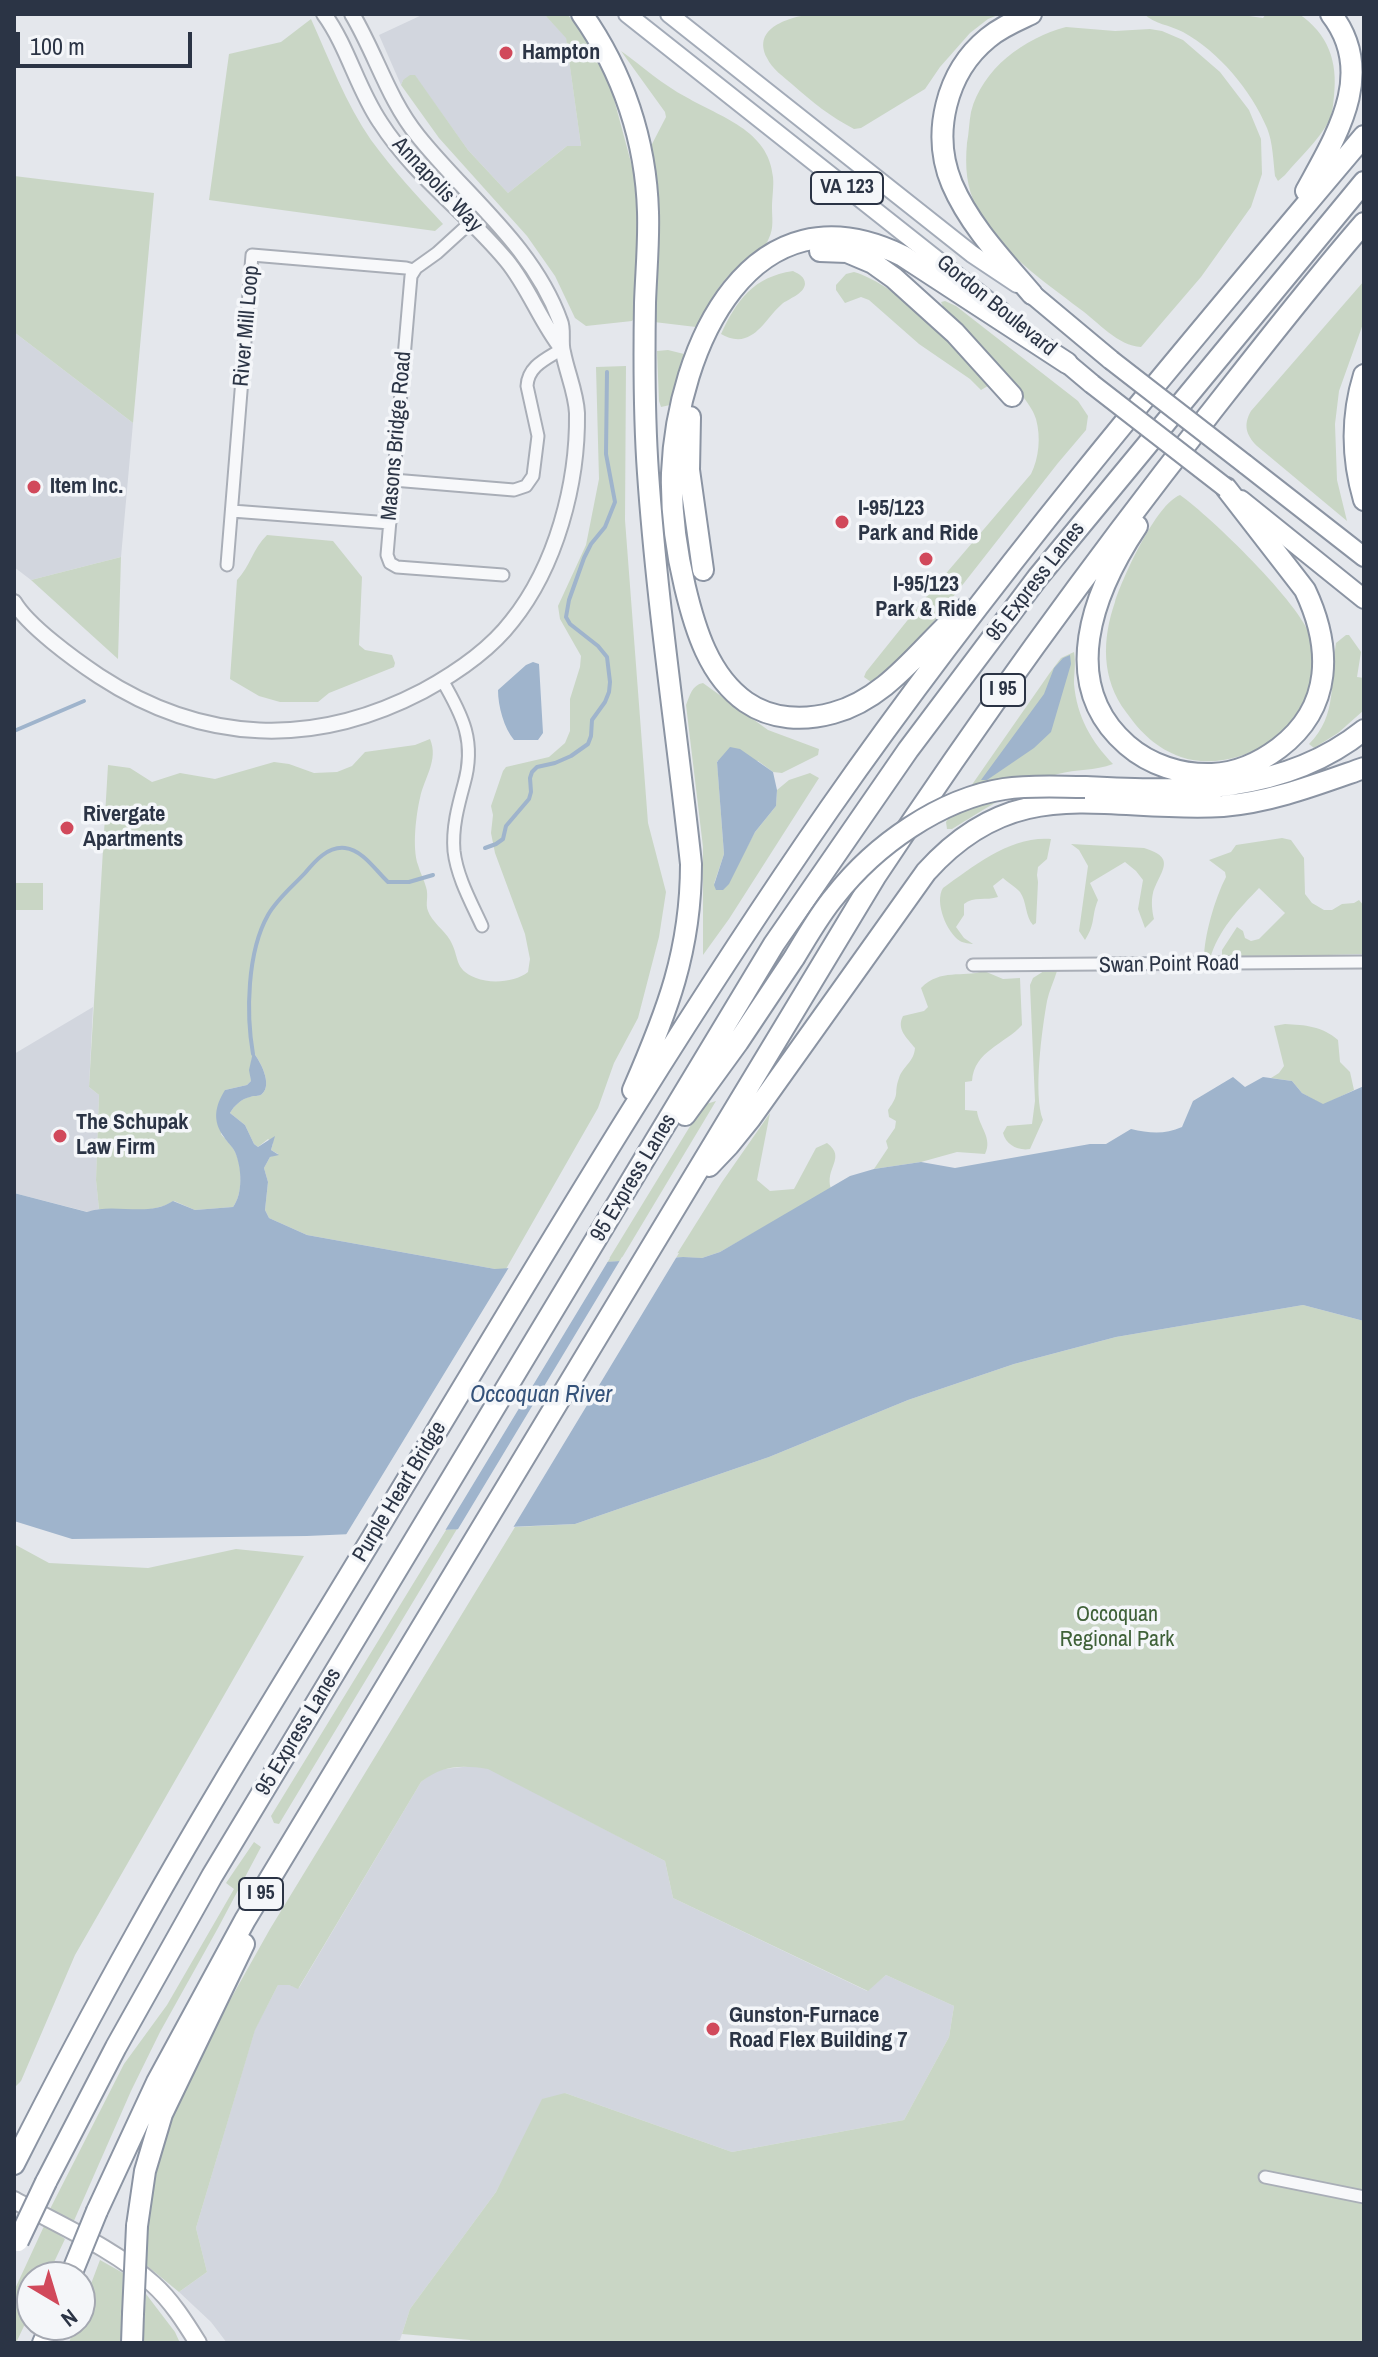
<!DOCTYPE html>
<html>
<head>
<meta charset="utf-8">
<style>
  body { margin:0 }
  #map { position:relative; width:1378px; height:2357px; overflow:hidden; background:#e4e7ec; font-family:"Archivo Narrow",sans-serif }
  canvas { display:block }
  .frame { position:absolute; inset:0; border:16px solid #2b3445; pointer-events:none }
  .north { position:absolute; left:16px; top:2261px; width:80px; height:80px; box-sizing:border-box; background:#f4f6f9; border:2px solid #a4a8b1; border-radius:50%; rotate:142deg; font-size:22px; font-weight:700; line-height:32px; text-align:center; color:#2b3445 }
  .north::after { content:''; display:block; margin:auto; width:28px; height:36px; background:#d1495b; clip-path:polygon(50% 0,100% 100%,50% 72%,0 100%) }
  .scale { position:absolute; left:16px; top:32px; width:176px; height:36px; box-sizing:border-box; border:4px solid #2b3445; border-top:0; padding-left:10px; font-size:24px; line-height:28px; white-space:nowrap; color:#2b3445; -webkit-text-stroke:6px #f4f6f9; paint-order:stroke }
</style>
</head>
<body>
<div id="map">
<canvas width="1378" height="2357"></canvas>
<div class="frame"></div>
<div class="north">N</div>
<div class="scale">100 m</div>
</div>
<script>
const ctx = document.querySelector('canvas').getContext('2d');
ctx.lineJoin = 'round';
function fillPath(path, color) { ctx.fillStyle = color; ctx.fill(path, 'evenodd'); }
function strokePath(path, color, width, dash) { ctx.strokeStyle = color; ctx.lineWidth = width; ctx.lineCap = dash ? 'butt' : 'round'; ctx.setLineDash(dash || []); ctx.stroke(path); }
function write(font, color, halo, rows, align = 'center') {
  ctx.font = font + ' "Archivo Narrow",sans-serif'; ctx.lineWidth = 7; ctx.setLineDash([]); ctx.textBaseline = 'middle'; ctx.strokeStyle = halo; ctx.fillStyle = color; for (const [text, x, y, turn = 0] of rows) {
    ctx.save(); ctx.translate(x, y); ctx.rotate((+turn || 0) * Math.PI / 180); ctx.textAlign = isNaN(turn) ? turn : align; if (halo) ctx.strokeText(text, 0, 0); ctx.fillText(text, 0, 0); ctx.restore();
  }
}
const built = new Path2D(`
  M424,14H544L566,37L581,146H567L508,193L468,150L415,76L403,80L401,85L379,35Z
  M14,332L133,423L121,557L31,580L14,567Z
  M93,1007L89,1087L99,1095L96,1180L99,1209L88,1212L14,1193V1054Z
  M472,1766L488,1768L665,1861L673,1898L867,1991L886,1975L954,2006L949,2037L904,2120L732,2152L565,2093L518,2150L496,2192L410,2309L400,2340L388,2343H227L211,2322L179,2292L207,2272L196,2228L255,2029L278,1985H289L299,1988L421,1782L436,1770Z`);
const green = new Path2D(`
  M544,14H567L583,33L607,73L633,170L638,195L639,225L636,316L632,321L586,326L575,318L555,276L527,236L439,138L401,85L403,80L410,75H415L468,150L508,193L567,146H581L566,38Z
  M812,14H1000L988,19L970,33L940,67L925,89L861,128L854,129C831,117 812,102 793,85C784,77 772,69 767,58C751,27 791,17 812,14Z
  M1144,14H1235L1263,18L1266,14H1299C1328,34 1338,61 1334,96C1333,104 1333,113 1329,121C1319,140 1299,158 1285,175L1278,181L1275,176C1273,160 1273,143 1267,128C1251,90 1219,52 1183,32C1170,25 1154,24 1144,14Z
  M311,19C329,59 346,104 371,140C393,170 418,197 443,224L435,231L209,200L229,54L281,42Z
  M1066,27L1115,31L1150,29L1162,31L1183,40L1220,72L1249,110L1261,139L1262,174L1251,207L1201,277L1141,347C1118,346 1098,322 1080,309C1041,279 1000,252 977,208C966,187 965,166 967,143C969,133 969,122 971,112C982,69 1024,38 1066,27Z
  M621,51C642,66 663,85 686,97C720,117 769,130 773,177C774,187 772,197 772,208C772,218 774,228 769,238C762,256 742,262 729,275C715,290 706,309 696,327L654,322L651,146L666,117L665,112Z
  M14,176L154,193L133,423L14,332Z
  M793,271C799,274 805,277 805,284C804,294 788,299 782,304C769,315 761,333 745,338C737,341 728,338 721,334C737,300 753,277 793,271Z
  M854,272C899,285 959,350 993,383L981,390L970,379L919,344L869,300L861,297L845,303L836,290V285L846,274Z
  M1364,281V321L1339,391L1335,424L1337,480L1347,521L1257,446C1246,435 1243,425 1251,411Z
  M945,301L956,306L1078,401L1088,416L1086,430L1058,463L917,643L871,682L864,677L866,672L931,591L1031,474C1039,458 1041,437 1036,419C1031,396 965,334 946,313L941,302Z
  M668,350L684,354L670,405L661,407L659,401L657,351Z
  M626,366L625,520L648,823L666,892L659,937L638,1018L614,1063L598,1108L506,1269H495L307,1235L269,1218L265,1210L268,1182L264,1168L270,1157L278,1154L271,1150L273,1143L268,1139L258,1147L254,1144L245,1125L230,1113C234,1106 241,1099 249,1097C254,1095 258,1097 262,1094C273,1084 260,1061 253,1052L250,1070L251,1081L247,1085L225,1090L221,1134C225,1139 231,1144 234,1150C243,1165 243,1194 233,1207L195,1210L174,1201C153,1214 123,1210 99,1209L96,1180L99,1095L89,1087L108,765L130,768L152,782L180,773L215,779L274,762L289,764L314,773L337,772L352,766L365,752L415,745L430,739C439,760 424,778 420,798C416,815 412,848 418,865C420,872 424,880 426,887C429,896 425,904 428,911C432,922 444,930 450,940C460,957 453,969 476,978C491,984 516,982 528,972L530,959L525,934L495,853L491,833L493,815L491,806L503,771L506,767L549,757L565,743L570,731V699L580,667L581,656L560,619L558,606L586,545L599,479L596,367Z
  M1180,495C1211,517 1301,604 1311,638C1315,652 1315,685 1309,698C1290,742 1228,773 1181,757C1156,748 1141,733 1126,712C1101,679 1102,639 1115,602C1123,577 1156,504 1180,495Z
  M267,535L333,541L362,577L359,645L365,650L392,655L395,663L394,667L329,693L318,702H280L259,696L230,679L237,580C250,567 253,548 267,535Z
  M121,557L118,659L31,580Z
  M1346,635H1349L1361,652L1357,677L1364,678V710L1338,733L1314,748L1309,744C1338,716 1330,679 1336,643Z
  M1074,652C1076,663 1074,673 1074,684C1077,717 1091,741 1113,764C1095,771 1076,769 1058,774C1021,785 985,809 952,829H947L946,822L1049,674L1061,658Z
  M703,683L768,730L819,749L818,755L782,773L773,772L758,761H717L724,854L714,884L747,847L755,832L776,806L777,790L789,780L810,773L819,778L729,919L703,955V847L686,705C690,695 692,685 703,683Z
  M1282,838L1291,840L1304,858L1305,894L1312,903L1324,910H1332L1342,904L1354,903L1359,900L1364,906V954L1222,958V950L1237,927L1243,931L1245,938L1251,941L1259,939L1285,913L1259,888C1239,909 1218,930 1210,959H1204C1204,936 1215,898 1226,877L1225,872L1209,860L1231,852L1236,845Z
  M1051,839L1047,859L1038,867L1037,875L1038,882L1036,923L1033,925C1025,916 1027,902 1020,892C1016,887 1008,883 1003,878L993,886L998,897C986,901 974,896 964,904V915L956,927L964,938L973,944C971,944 963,943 960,941C947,933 934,902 943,888C974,866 1010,836 1051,839Z
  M1071,844L1144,848C1178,858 1160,871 1153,893C1151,901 1152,911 1154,919L1145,928L1138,909L1143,880L1136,871L1125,862L1090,883L1098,900C1091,917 1096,923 1085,940L1079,931L1088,866L1079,850Z
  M14,883H43V910H14Z
  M984,971L1003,979L1020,978L1022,1025C1005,1044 974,1051 972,1081L965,1082V1110L977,1111C979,1127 993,1138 985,1154L957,1152L921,1162L874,1169L888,1148L886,1141L895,1128L896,1121L889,1117L888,1110C901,1092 893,1095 899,1078C903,1066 914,1062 915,1048C907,1038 896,1029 903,1016L924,1011L928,1007L921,988C941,968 962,978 984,971Z
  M1044,971H1057C1054,981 1049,991 1047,1001C1042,1029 1033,1095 1043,1120L1030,1149C1018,1151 1006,1145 1003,1133L1007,1126L1032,1124L1035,1101L1030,985L1033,978Z
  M1285,1024C1305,1025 1322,1026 1338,1040L1340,1062L1350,1072L1354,1090L1323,1105L1302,1093L1292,1081L1271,1078L1279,1073L1284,1066L1274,1026Z
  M716,1101L620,1261L607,1262L703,1105Z
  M770,1113L757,1180L770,1191L794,1189L816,1148L827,1143C847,1158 824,1168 831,1189L720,1252L702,1258L675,1257L722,1182Z
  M1303,1305L1364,1321V2343H470V2340L402,2334L410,2309L496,2192L542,2099L565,2093L732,2152L904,2120L949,2037L954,2006L886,1975L868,1991L673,1898L665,1861L488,1769C461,1765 443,1765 421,1782L298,1989L289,1985H278L255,2030L196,2228L207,2272L179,2292L146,2265L147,2218L151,2187L160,2150L172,2114L202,2050L270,1929L515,1527L575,1524L769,1457L908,1400L1014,1364L1116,1337Z
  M457,1529L279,1824L274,1823L271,1816L446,1530Z
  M14,1544L49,1563L148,1568L236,1549L304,1556L75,1955L21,2081L14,2088Z
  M254,1842L261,1847L218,1928L160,2032L131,2091L73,2223L49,2211L124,2064L167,2005L234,1889L226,1883Z
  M45,2224L65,2239L47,2277H32V2309L16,2343H14V2291Z
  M100,2260L123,2273L121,2343H69L75,2325H80V2313Z
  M146,2294L175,2332L180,2343H143Z`);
const water = new Path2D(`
  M1070,655L1071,664L1051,732L1034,748L987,780H981L1044,694L1054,668L1063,658Z
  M533,662L539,664L543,733L538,740H514C504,728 498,706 498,690L526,665Z
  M730,747L740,749L773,772L777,790L776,806L755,832L729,884L723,890H716L714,885L724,854L717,762Z
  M253,1052C260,1061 273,1084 262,1094C258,1097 254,1095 250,1097C241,1099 234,1106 230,1113L245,1125L254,1144L258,1147L275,1136L271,1150L279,1155L270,1157L264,1168L268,1182L265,1210L269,1218L307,1235L495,1269L683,1257L702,1258L720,1252L850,1176L874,1169L921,1162L955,1168L1090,1144H1106L1131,1129C1149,1133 1164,1135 1182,1127L1193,1101L1233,1077L1245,1087L1263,1077L1292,1081L1302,1093L1323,1104L1364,1086V1321L1303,1305L1116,1337L1014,1364L908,1400L769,1457L575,1524L307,1536L72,1539L14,1521V1193L87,1212C115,1202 147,1218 173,1201L195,1210L233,1207C243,1194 242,1168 235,1152C233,1147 227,1142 224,1137C212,1121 215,1106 225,1090L247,1085L251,1081L249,1070Z`);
const pier = new Path2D(`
  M679,1253L511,1531L455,1534L622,1257Z
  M610,1258L443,1534L344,1538L511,1264Z`);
const stream = new Path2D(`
  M14,731L84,701
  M485,848L496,844L503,839L506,826L529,799L531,792L530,778L532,772L537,767L555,763L571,756L588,744L591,736L592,720L605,702L609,692L610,682L607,657L598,646L570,624L566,617L569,600L584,558L591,544L605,527L615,502L606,454L607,372
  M253,1054C246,1014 247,952 268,915C277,899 292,887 305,873C315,861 328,846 345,848C363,850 376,871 388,882H409L433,875`);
const minor = new Path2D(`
  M471,222L437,253L416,268L411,276L387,555L390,563L397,567L503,575
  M393,480L514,490L526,486L533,476L538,436L527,386C528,366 546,359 562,349
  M232,511L390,523
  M227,565L252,255L406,268L413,270
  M442,680C463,716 476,742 464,784C458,806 452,828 454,851C457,877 471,902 482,926
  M973,965L1364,962
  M1265,2177L1364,2197`);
const tertiary = new Path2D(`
  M324,14C348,47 357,88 380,122C416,178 466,211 507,261C529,288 540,321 562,349
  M14,602C28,626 75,660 99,676C203,744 314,748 423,691C456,673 489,651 512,621C556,566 578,484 577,413C576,392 567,373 563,352C560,342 564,330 560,321C533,246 466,196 418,136C388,99 376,54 352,14`);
const secondary = new Path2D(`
  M14,2200C59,2225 115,2249 153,2284C171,2300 185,2322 198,2343`);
const primary = new Path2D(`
  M627,14L1002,311
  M669,14L972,254L1017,284`);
const trunk = new Path2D(`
  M1032,294L1111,360
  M1067,363L1092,384
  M1245,464L1364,557
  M1241,500L1364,599`);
const motorway = new Path2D(`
  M582,14C623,72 646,141 648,212C649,243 646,273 645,303C644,360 644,416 648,473C657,604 677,734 691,864C691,951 667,1012 633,1090
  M1031,14C1016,21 1001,27 988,38C946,72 931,134 952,184C970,226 1003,260 1032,294
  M1306,191C1336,136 1377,73 1331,14
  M820,251L847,252L873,263L894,278L955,333L1012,396
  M1364,375C1351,417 1352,459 1364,500
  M690,417L689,470L703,570
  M1137,526C1093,592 1057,684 1127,745C1150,765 1181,775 1212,774C1236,773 1259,763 1279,748C1333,707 1332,647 1305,590L1226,488
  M964,609C922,645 889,698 833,713C804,721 772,720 746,702C709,676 695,629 685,587C676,550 671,511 672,473C677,348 751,181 903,256L1067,363
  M1085,787C1182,792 1283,795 1364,730
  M685,1115L738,1042L794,958
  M709,1166L729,1145L750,1119L926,872C1018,769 1105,813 1223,806C1272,802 1318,784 1364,768
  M14,2164C53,2087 93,2011 135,1936C214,1793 302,1655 386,1515C530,1277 671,1037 830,808C994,573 1179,355 1364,136
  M46,2182L116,2047L212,1876L774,944L908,750L1038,577L1364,182
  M97,2211L157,2082L245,1920L875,877C980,718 1091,565 1208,416C1259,351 1310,285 1364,223
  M137,2226L145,2171L162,2114L244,1944
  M43,2343L51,2325
  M132,2343L133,2314`);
const trunkBridge = new Path2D(`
  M1111,360L1245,464
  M1092,384L1226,488`);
const motorwayBridge = new Path2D(`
  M794,958C807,937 819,915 835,896C875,845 940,799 1004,789C1031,785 1058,787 1085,787
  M18,2241L46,2182
  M73,2270L97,2211
  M133,2314L137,2226`);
const markers = [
  [506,53,8,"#d1495b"],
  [34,487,8,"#d1495b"],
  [842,522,8,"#d1495b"],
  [926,559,8,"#d1495b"],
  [67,828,8,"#d1495b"],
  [60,1136,8,"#d1495b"],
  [713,2029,8,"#d1495b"]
];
const shields = [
  [847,188,72],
  [1003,690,44],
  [261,1894,44]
];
const shieldNames = [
  ["VA 123",847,188],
  ["I 95",1003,690],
  ["I 95",261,1894]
];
const poiNames = [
  ["Hampton",522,53],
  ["Item Inc.",50,487],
  ["I-95/123",858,509],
  ["Park and Ride",858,534],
  ["I-95/123",926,585,"center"],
  ["Park & Ride",926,610,"center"],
  ["Rivergate",83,815],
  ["Apartments",83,840],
  ["The Schupak",76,1123],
  ["Law Firm",76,1148],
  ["Gunston-Furnace",729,2016],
  ["Road Flex Building 7",729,2041]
];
const streetNames = [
  ["Annapolis Way",437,185,47],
  ["Gordon Boulevard",996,306,39],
  ["River Mill Loop",247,326,-85],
  ["Masons Bridge Road",397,436,-85],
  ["95 Express Lanes",1036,582,-52],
  ["Swan Point Road",1169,965,-1],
  ["95 Express Lanes",634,1178,-59],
  ["Purple Heart Bridge",400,1492,-59],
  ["95 Express Lanes",299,1732,-59]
];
const parkNames = [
  ["Occoquan",1117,1615],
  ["Regional Park",1117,1640]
];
const waterNames = [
  ["Occoquan River",541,1396]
];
fillPath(built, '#d2d6de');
fillPath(green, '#c9d6c5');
fillPath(water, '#9fb4cc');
fillPath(pier, '#e4e7ec');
strokePath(stream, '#9fb4cc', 4);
strokePath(minor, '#a9aeb7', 15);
strokePath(tertiary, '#a9aeb7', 18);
strokePath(secondary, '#a9aeb7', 20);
strokePath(primary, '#a3abb8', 20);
strokePath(trunk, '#8b94a3', 22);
strokePath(motorway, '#8b94a3', 24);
strokePath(minor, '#f7f8fa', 11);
strokePath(tertiary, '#f7f8fa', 14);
strokePath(secondary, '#fff', 16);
strokePath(primary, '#fff', 16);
strokePath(trunk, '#fff', 18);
strokePath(motorway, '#fff', 20);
strokePath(trunkBridge, '#8b94a3', 22, []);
strokePath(motorwayBridge, '#8b94a3', 24, []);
strokePath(trunkBridge, '#fff', 18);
strokePath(motorwayBridge, '#fff', 20);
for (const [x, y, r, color] of markers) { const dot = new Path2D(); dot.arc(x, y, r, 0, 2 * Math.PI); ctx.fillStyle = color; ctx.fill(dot); strokePath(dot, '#f4f6f9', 3); }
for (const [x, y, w] of shields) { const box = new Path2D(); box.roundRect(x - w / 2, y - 16, w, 32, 6); ctx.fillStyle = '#f4f6f9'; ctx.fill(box); strokePath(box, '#2b3445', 2); }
write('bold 20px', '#2b3445', null, shieldNames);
write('bold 22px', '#2b3445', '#f4f6f9', poiNames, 'left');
write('22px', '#2b3445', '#f4f6f9', streetNames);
write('22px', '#3f6138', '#f4f6f9', parkNames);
write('italic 24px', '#34527a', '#f4f6f9', waterNames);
</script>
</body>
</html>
